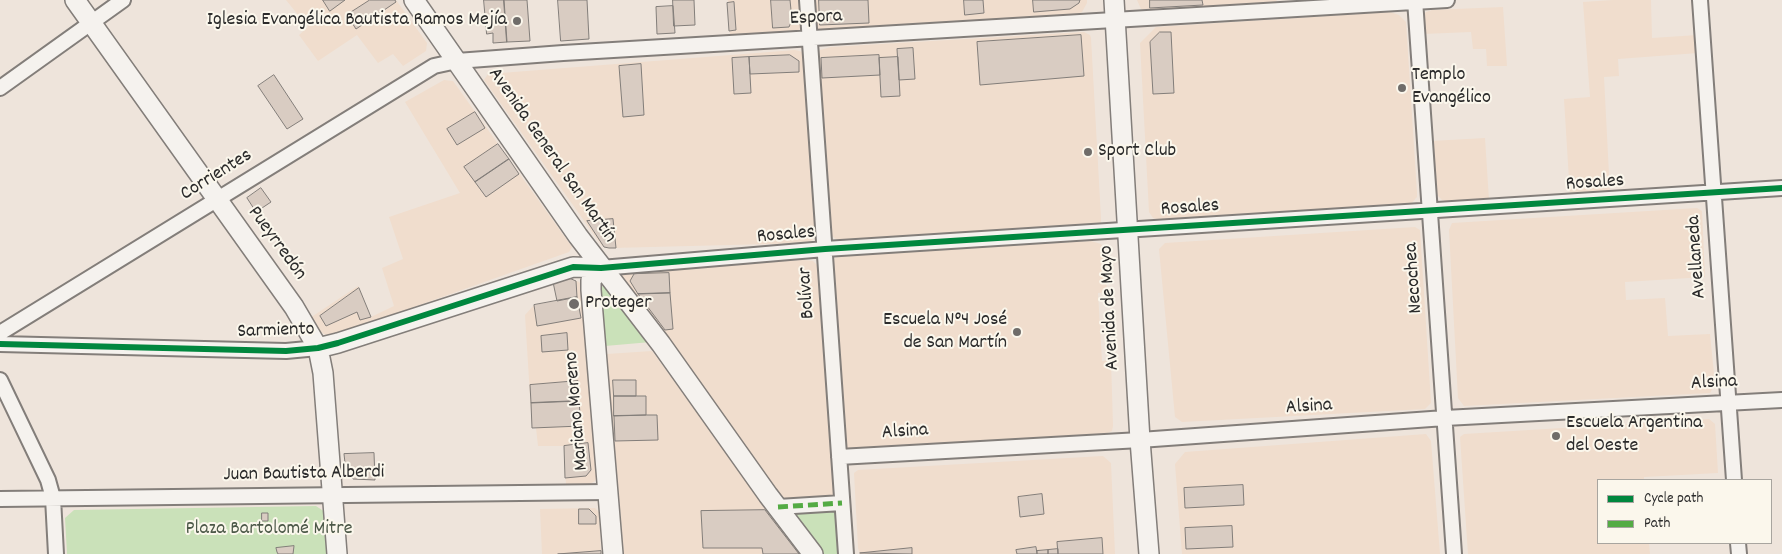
<!DOCTYPE html>
<html>
<head>
<meta charset="utf-8">
<style>
  body { margin:0 }
  #map { position:relative; width:1782px; height:554px; overflow:hidden; background:#eee4db; font-family:Dekko,sans-serif }
  canvas { display:block }
  .legend { position:absolute; left:1597px; top:479px; width:175px; height:65px; box-sizing:border-box; background:#fbf7ec; border:1px solid #a8a59f; margin:0; padding:6px 9px; list-style:none; font-size:15px; color:#2b2b2b }
  .legend li { display:flex; align-items:center; gap:10px; height:25px }
  .legend b { width:25px; border:1px solid #a8a59f }
</style>
</head>
<body>
<div id="map">
<canvas width="1782" height="554"></canvas>
<ul class="legend">
<li><b style="height:6px;background:#00873e"></b>Cycle path</li>
<li><b style="height:6px;background:#54ab44"></b>Path</li>
</ul>
</div>
<script>
const ctx = document.querySelector('canvas').getContext('2d');
ctx.lineJoin = 'round';
function fillPath(path, color) { ctx.fillStyle = color; ctx.fill(path, 'evenodd'); }
function strokePath(path, color, width, dash) { ctx.strokeStyle = color; ctx.lineWidth = width; ctx.lineCap = dash ? 'butt' : 'round'; ctx.setLineDash(dash || []); ctx.stroke(path); }
function write(font, color, halo, rows, align = 'center') {
  ctx.font = font + ' Dekko,sans-serif'; ctx.lineWidth = 4; ctx.setLineDash([]); ctx.textBaseline = 'middle'; ctx.strokeStyle = halo; ctx.fillStyle = color; for (const [text, x, y, turn = 0] of rows) {
    ctx.save(); ctx.translate(x, y); ctx.rotate((+turn || 0) * Math.PI / 180); ctx.textAlign = isNaN(turn) ? turn : align; if (halo) ctx.strokeText(text, 0, 0); ctx.fillText(text, 0, 0); ctx.restore();
  }
}
const built = new Path2D(`
  M286,0H396L427,43L426,51L403,66L393,54L378,63L357,35L318,61L299,35L308,27Z
  M728,0H800L801,24L799,31L793,34L730,36Z
  M812,0H1087V3L1082,12L1078,14L829,32L818,30L813,21Z
  M1137,0H1277L1274,4L1145,11L1141,9Z
  M1613,0H1651L1652,38L1697,35L1698,53L1618,59L1619,76L1604,77L1610,194L1570,196L1564,99L1590,97L1583,2Z
  M1503,7L1507,66H1487L1486,49H1473L1471,32L1423,34L1422,17L1426,12L1432,10Z
  M1390,12L1399,15L1406,22L1417,193V197L1410,205L1166,222L1153,218L1149,212L1140,43L1156,27Z
  M1084,32L1090,35L1091,38L1101,218V224L1098,226L839,241L829,234L817,57L820,50L831,47Z
  M795,50L803,52L806,55L815,234L813,239L808,243L612,248L602,246L484,80L488,74Z
  M444,80L453,81L572,247L569,252L332,336L324,334L319,330L310,318L358,286L371,317L394,306L382,268L403,259L389,217L460,193L405,102Z
  M1485,138L1489,200L1448,202L1442,200L1434,192L1431,141Z
  M1697,208L1702,211L1705,277L1625,282L1626,300L1665,298L1668,336L1710,334L1715,384L1710,393L1464,406L1458,398L1449,230L1452,223Z
  M1415,227L1420,230L1431,403L1425,409L1182,422L1175,417L1159,249L1165,243Z
  M1091,241L1101,244L1104,249L1107,292L1098,293L1102,361L1111,360L1113,426L1112,431L1101,436L850,450L845,447L831,263L835,258L841,256Z
  M803,260L813,261L818,266L834,499L778,502L619,278L621,273L626,270Z
  M569,278L579,282L583,288L598,475L595,481L590,484H566L564,446H538L536,428H532L525,315L534,305L557,301L553,282Z
  M652,351L800,554H624L607,354Z
  M1709,419L1715,424L1718,473L1644,477V480H1598V543H1649L1650,554H1468L1460,437L1464,434Z
  M1426,434L1431,441L1440,554H1182L1175,464L1185,452Z
  M1103,456L1111,463L1115,554H860L858,548L854,473L858,470Z
  M595,508L599,512L601,554H542L540,509Z`);
const green = new Path2D(`
  M609,283L651,342L605,346L600,290L603,285Z
  M834,499L838,554H822L792,511Z
  M316,506L325,512L328,554H67L65,518L74,510Z`);
const building = new Path2D(`
  M323,0H345L330,11Z
  M370,0H395L396,2L356,29L347,15Z
  M484,0H504L507,42L493,43V33L487,34Z
  M504,0H527L530,41L507,42Z
  M558,0H587L589,39L561,41Z
  M673,0H694L695,25L674,26Z
  M771,0H790L792,20L789,27L773,28Z
  M819,0H868L869,23L820,25Z
  M964,0H983L984,13L965,15Z
  M1033,0H1080L1079,3L1070,9L1034,12Z
  M1150,0H1202L1203,5L1150,8Z
  M734,2L736,30L729,31L727,3Z
  M673,6L675,33L657,34L656,7Z
  M1160,32H1171L1174,93L1153,94L1150,42Z
  M1081,35L1084,76L980,85L977,42Z
  M913,48L915,79L899,80L897,49Z
  M790,55L799,61V72L750,74L749,57Z
  M879,55L880,75L822,78L821,58Z
  M749,57L751,93L734,94L732,58Z
  M898,57L900,96L881,97L879,58Z
  M641,64L644,115L623,117L619,66Z
  M274,75L303,119L287,129L258,86Z
  M475,112L485,128L457,145L447,129Z
  M498,144L509,159L475,182L464,167Z
  M509,159L519,174L486,197L475,182Z
  M261,188L271,202L256,212L247,198Z
  M613,219L616,248H609L604,247L587,221Z
  M669,273L670,293L638,294L630,281L634,274Z
  M569,278L576,281L577,297L557,301L553,282Z
  M359,288L371,317L360,320L357,312L326,326L320,316Z
  M670,293L673,329L665,330L638,294Z
  M577,297L581,318L537,326L534,305Z
  M567,333L568,350L542,352L541,336Z
  M613,380H636V396H614Z
  M578,381L579,401L531,403L530,385Z
  M614,396H646V415L614,416Z
  M579,401L581,426L532,428L531,403Z
  M646,415H657L658,440L615,441L614,416Z
  M588,443L591,470L586,476L565,478L564,446Z
  M374,453L375,480L353,479L346,472L344,454Z
  M1243,485L1244,505L1185,508L1184,488Z
  M1042,494L1044,514L1020,517L1018,497Z
  M579,509H589L596,516V524H579Z
  M765,510L799,554H763L762,548H703L701,511Z
  M262,513H268V521H262Z
  M1232,526L1233,547L1186,549L1185,528Z
  M1102,538L1103,554H1058L1057,542Z
  M294,546L293,554H278L277,552L276,548Z
  M1036,547L1037,554H1017L1016,550Z
  M912,548V554L860,553Z
  M1058,549V554H1048V550Z
  M1048,550V554H1037V551Z
  M601,551V554H558Z`);
const street = new Path2D(`
  M807,0L846,554
  M1415,0L1454,554
  M1700,0L1734,480
  M0,88L123,0
  M601,268L825,249L1782,188
  M0,333L434,66L457,61L563,53L1447,0
  M0,344L286,351L318,348
  M0,380L48,480L53,498L56,554
  M839,457L1140,440L1445,418L1782,400
  M0,499L607,492
  M778,507L842,503
  M1738,543L1739,554`);
const secondary = new Path2D(`
  M75,0L294,307L318,348L323,373L337,554
  M414,0L578,236L661,344L768,495L813,554
  M1114,0L1140,440L1149,554
  M601,268L591,280V290L613,554
  M318,348L338,343L573,267L601,268`);
const quiet = new Path2D(`
  M778,507L842,503`);
const cycleway = new Path2D(`
  M0,344L286,351L318,348L338,343L573,267L601,268L825,249L1782,188`);
const markers = [
  [517,21,5,"#6f6c69"],
  [1402,88,5,"#6f6c69"],
  [1088,152,5,"#6f6c69"],
  [574,304,6,"#6f6c69"],
  [1017,332,5,"#6f6c69"],
  [1556,436,5,"#6f6c69"]
];
const streetNames = [
  ["Espora",816,19,-3],
  ["Avenida General San Martín",551,156,55],
  ["Corrientes",217,176,-32],
  ["Rosales",1595,184,-4],
  ["Rosales",1190,209,-4],
  ["Rosales",786,236,-5],
  ["Pueyrredón",276,244,54],
  ["Avellaneda",1698,257,-94],
  ["Necochea",1415,278,-94],
  ["Bolívar",808,293,-94],
  ["Avenida de Mayo",1111,308,-93],
  ["Sarmiento",276,332,-2],
  ["Alsina",1714,384,-3],
  ["Alsina",1309,408,-4],
  ["Mariano Moreno",578,411,-95],
  ["Alsina",905,433,-4],
  ["Juan Bautista Alberdi",304,475,-1]
];
const poiNames = [
  ["Iglesia Evangélica Bautista Ramos Mejía",507,21,"right"],
  ["Templo",1412,76],
  ["Evangélico",1412,99],
  ["Sport Club",1098,152],
  ["Proteger",585,304],
  ["Escuela N°4 José",1007,321,"right"],
  ["de San Martín",1007,344,"right"],
  ["Escuela Argentina",1566,424],
  ["del Oeste",1566,447]
];
const parkNames = [
  ["Plaza Bartolomé Mitre",269,530]
];
fillPath(built, '#f0ddcd');
fillPath(green, '#cae1b9');
fillPath(building, '#d9ccc2');
strokePath(building, '#837e7a', 1);
strokePath(street, '#837e7a', 18);
strokePath(secondary, '#837e7a', 22);
strokePath(street, '#f5f2ee', 14);
strokePath(secondary, '#f5f2ee', 19);
strokePath(quiet, '#54ab44', 5, [10, 5]);
strokePath(cycleway, '#00873e', 6);
for (const [x, y, r, color] of markers) { const dot = new Path2D(); dot.arc(x, y, r, 0, 2 * Math.PI); ctx.fillStyle = color; ctx.fill(dot); strokePath(dot, '#fbf7ec', 2); }
write('20px', '#2b2b2b', '#fbf7ec', streetNames);
write('20px', '#2b2b2b', '#fbf7ec', poiNames, 'left');
write('20px', '#4c5848', '#fbf7ec', parkNames);
</script>
</body>
</html>
